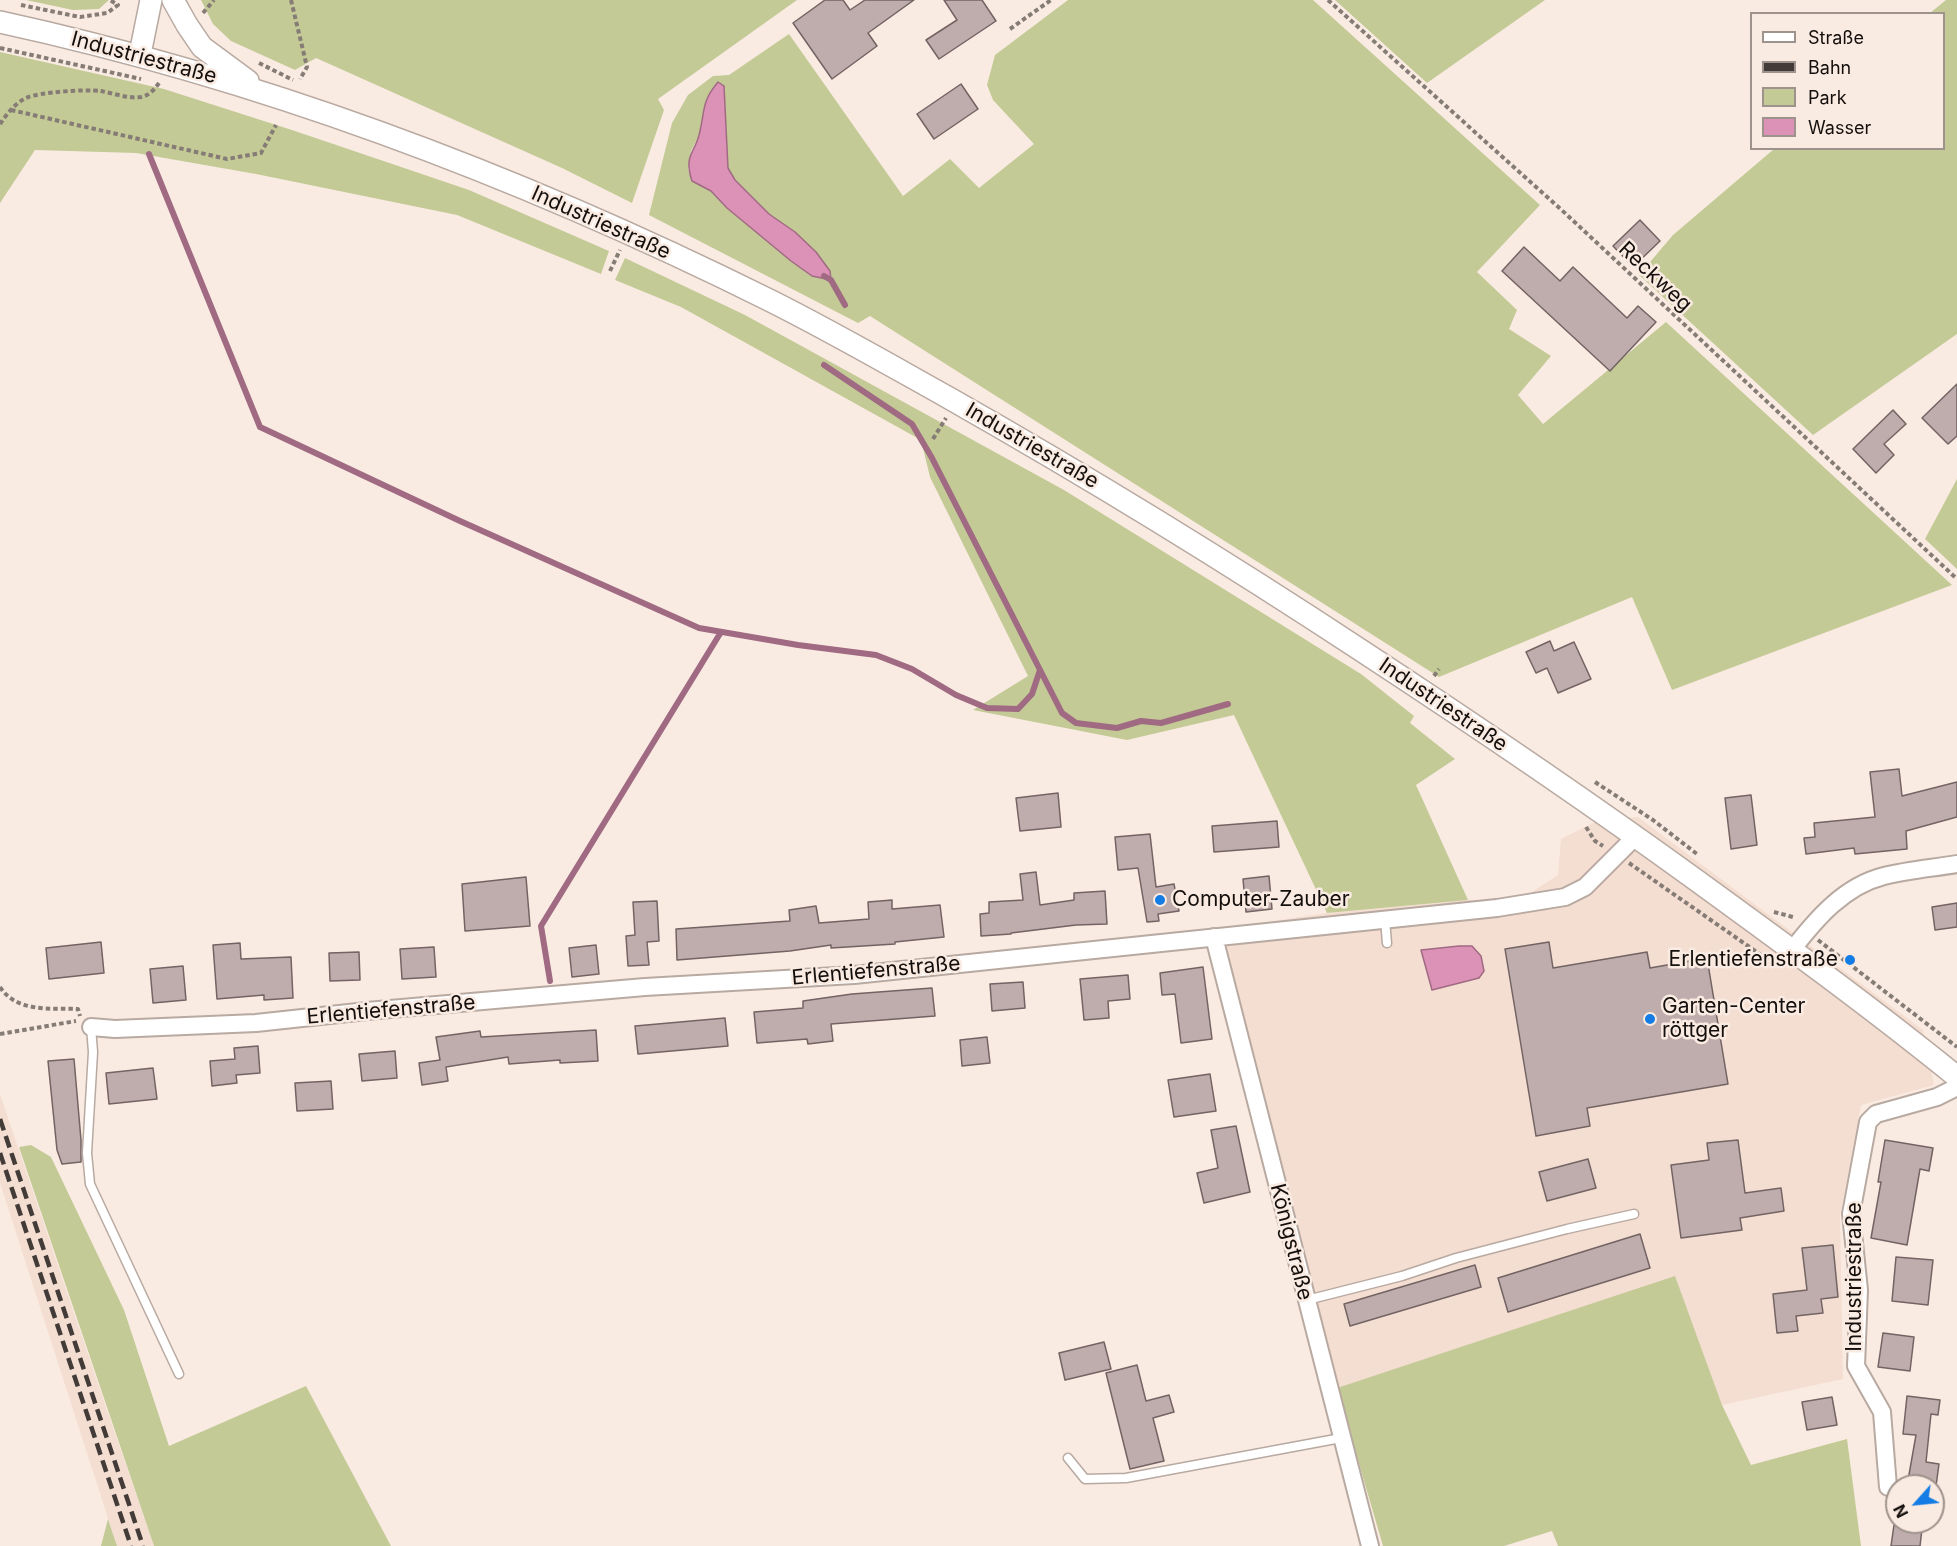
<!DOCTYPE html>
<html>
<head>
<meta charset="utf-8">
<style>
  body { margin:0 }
  #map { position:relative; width:1957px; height:1546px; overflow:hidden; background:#faebe2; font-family:Inter,sans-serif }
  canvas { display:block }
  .legend { position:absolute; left:1750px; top:12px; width:195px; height:138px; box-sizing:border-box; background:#faebe2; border:2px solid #9e938c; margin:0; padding:8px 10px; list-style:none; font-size:18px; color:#140f0c }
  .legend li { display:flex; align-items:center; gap:12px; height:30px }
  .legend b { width:30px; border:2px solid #9e938c }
  .north { position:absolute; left:1885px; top:1474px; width:60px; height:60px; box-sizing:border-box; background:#faebe2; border:2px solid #9e938c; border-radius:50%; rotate:243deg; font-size:16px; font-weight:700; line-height:24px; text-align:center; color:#140f0c }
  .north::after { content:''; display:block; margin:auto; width:21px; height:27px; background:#137de5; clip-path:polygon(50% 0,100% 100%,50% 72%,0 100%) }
</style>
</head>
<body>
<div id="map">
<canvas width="1957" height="1546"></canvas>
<ul class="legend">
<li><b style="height:8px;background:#fff"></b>Straße</li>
<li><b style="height:8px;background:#423b37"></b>Bahn</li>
<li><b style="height:16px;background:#c3ca96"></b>Park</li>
<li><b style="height:16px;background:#dc91b6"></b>Wasser</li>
</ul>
<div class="north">N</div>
</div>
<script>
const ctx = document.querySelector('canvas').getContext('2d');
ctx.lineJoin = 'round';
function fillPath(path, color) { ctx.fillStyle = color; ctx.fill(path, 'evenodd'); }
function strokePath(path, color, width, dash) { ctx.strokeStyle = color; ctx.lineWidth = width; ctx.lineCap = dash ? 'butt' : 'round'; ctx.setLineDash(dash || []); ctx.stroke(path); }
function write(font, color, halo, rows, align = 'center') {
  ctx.font = font + ' Inter,sans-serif'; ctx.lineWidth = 5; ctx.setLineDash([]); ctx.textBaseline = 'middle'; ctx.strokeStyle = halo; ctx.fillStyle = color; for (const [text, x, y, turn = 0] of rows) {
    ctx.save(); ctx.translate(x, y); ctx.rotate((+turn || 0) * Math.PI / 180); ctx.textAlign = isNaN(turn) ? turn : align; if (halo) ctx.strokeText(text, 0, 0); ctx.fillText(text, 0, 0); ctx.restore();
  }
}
const built = new Path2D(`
  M1638,817L1923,1030L1934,1085L1861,1105L1840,1215L1843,1379L1722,1405L1675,1277L1337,1388L1301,1263L1219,929L1327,913L1468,900L1521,899L1558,875L1561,839L1601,819Z
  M0,1094L98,1384L154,1546H117L0,1183Z`);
const green = new Path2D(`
  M26,0H109L99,9L73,10Z
  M201,0H797L658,99L664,110L632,203L562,168L316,58L295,70L231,41L213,24Z
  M1068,0H1313L1540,205L1477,272L1517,310L1509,329L1551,356L1518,395L1543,424L1666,322L1952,585L1672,690L1632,597L1439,677L870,316L858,323L649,215L672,123L688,95L713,76L729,75L789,34L903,196L950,159L979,188L1034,144L993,100L987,85L995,55ZM724,86L728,168L735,180L769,214L795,232L771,242L727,208L711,191L692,181L688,169L691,151Z
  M1335,0H1545L1427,83Z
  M1946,0H1957V334L1813,435L1639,275L1673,235L1774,149L1944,148V14L1930,13Z
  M0,52L164,89L295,131L469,190L609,251L601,274L457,215L256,174L136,153L35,150L0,203Z
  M625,258L745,315L1064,490L1361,674L1414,716L1410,723L1455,759L1416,785L1468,900L1327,913L1234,715L1127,740L973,710L1028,676L930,477L921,440L681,307L615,280Z
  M1957,479V569L1925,539Z
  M31,1145L51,1157L124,1310L169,1446L306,1386L391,1546H154L19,1147Z
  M1675,1276L1722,1405L1751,1465L1847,1439L1861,1546H1558L1552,1531L1504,1546H1383L1337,1388Z
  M108,1519L117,1546H101Z`);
const water = new Path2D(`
  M718,82L724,86L728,168L735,180L769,214L795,232L816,252L830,271L831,280L812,276L791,261L727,208L711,191L692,181C683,154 696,153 700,131C705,109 702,101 718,82Z
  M1459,946H1472L1481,956L1484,971L1479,978L1432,990L1421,950Z`);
const stream = new Path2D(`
  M149,154L260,427L460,521L699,628L798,645L876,655L912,669L956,695L987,708L1018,709L1032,694L1040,670
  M824,276L831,280L845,305
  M824,365L912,424L932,458L1062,713L1076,723L1117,728L1141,721L1161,723L1228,704
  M550,981L541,926L721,632`);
const building = new Path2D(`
  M825,0H843L850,10L865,0H914L868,33L877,46L832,79L793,23Z
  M944,0H982L996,21L939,59L926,40L957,20Z
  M961,84L978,109L934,139L917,114Z
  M1640,220L1660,241L1633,267L1613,246Z
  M1524,247L1560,281L1573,267L1627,318L1638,306L1656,322L1610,371L1502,271Z
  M1957,384V436L1948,444L1922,418Z
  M1893,410L1906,424L1884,444L1894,455L1876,473L1853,449Z
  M1550,641L1554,651L1574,642L1591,679L1558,693L1547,668L1536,673L1526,652Z
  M1899,769L1902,796L1957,782V817L1906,831L1907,849L1855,854L1854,848L1806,854L1804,838L1815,837L1814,823L1875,817L1870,772Z
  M1058,793L1061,827L1020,831L1016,798Z
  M1751,795L1757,845L1731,849L1725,798Z
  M1277,821L1279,847L1214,852L1212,826Z
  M1150,834L1156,887L1174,884L1179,911L1158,914L1159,921L1147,922L1138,868L1118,870L1115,837Z
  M1036,872L1040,905L1074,900V893L1105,891L1107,924L1076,925L1011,933V934L981,936L980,914L989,913V902L1023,900L1020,874Z
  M1269,876L1272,909L1246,912L1243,879Z
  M526,877L530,926L465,931L462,884Z
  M892,900V909L940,905L944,937L895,942V944L831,948V945L790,951L677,960L676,929L790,921L789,910L816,906L819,923L869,919L868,902Z
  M657,901L659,941L647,942L649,965L628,966L626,936L635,935L633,902Z
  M1957,903V927L1935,930L1932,907Z
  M101,942L104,973L49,979L46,948Z
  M1549,942L1553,968L1647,952L1650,968L1707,958L1728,1084L1587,1108L1590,1126L1536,1136L1505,949Z
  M240,943L241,959L291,957L293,998L264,1000V995L217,999L213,945Z
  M596,945L599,974L572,977L569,948Z
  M434,947L436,977L402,979L400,949Z
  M359,952L360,980L330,981L329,953Z
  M183,966L186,1000L153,1003L150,969Z
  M1203,967L1212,1039L1181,1043L1175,994L1162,995L1160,973Z
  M1128,975L1130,999L1108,1001L1109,1018L1084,1020L1080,979Z
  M1023,982L1025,1008L992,1011L990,984Z
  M932,988L935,1016L831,1024L833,1041L808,1044L807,1039L757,1043L754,1012L803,1008V1001L852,994Z
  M725,1018L728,1046L638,1054L635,1026Z
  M596,1030L598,1061L560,1063V1060L509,1064L508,1057L446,1067L448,1081L422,1085L419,1063L440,1060L436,1037L480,1031L481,1037Z
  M987,1037L990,1063L962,1066L960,1040Z
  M258,1046L260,1073L236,1075L237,1083L212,1086L210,1061L235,1059L234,1048Z
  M395,1051L397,1078L362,1081L359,1054Z
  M74,1059L81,1140V1162L62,1164L57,1150L48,1061Z
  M153,1068L157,1099L109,1104L106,1073Z
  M1210,1074L1216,1111L1174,1117L1168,1080Z
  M331,1081L333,1109L297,1111L295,1083Z
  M1236,1126L1250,1192L1204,1203L1197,1173L1218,1168L1211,1130Z
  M1738,1140L1745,1193L1781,1188L1784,1211L1740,1218L1742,1230L1681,1238L1671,1165L1709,1160L1707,1143Z
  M1885,1140L1933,1148L1929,1171L1920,1169L1907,1245L1871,1238L1881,1182H1878Z
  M1588,1159L1596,1188L1547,1201L1539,1172Z
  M1640,1234L1650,1268L1508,1312L1498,1278Z
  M1833,1245L1838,1297L1821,1299L1823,1313L1796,1316L1798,1331L1777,1333L1773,1294L1807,1290L1802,1248Z
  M1896,1257L1933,1260L1928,1305L1892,1301Z
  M1475,1265L1481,1287L1350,1326L1344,1304Z
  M1883,1333L1914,1337L1910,1371L1878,1367Z
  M1104,1342L1111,1369L1065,1380L1059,1353Z
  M1137,1365L1146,1401L1169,1395L1174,1412L1153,1418L1164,1461L1130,1469L1106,1373Z
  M1907,1396L1940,1400L1938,1415L1931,1414L1926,1462L1939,1464L1936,1486H1907L1916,1435L1903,1434Z
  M1832,1397L1837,1425L1807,1430L1802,1402Z
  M1898,1522H1915V1528L1922,1529L1920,1546H1891L1894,1525L1898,1526Z`);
const path = new Path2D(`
  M291,0L307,67L300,79
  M1328,0L1566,214L1957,579
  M21,5L80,17L107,13L118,5L110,0
  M203,13L214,0
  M1010,29L1051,0
  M0,48L141,79
  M259,63L293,80
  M11,110L227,159L261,153L276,125
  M0,124C7,114 15,103 26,98C39,92 86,89 100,91C113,93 128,99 141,97C150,95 154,90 159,83
  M610,271L620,250
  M933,439L946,418
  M1434,676L1439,669
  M1595,782L1653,820L1697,854
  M1586,827L1595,841L1603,846
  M1629,863L1771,962
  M1774,912L1793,917L1795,919
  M1818,940L1957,1047
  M0,987C17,1013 51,1008 78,1009L80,1016
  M0,1034L76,1021`);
const service = new Path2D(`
  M1385,920L1387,943
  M91,1027L93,1052L87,1153L90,1184L179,1374
  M1307,1300L1402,1276L1456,1258L1567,1229L1634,1214
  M1068,1458L1085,1479L1126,1478L1341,1438`);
const minor = new Path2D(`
  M1214,937L1370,1546
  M1792,950C1816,919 1844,886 1884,876C1908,870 1933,868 1957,864
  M91,1027L115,1029L256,1023L367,1011L645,987L854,975L1497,908L1565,897L1585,887L1636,836
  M1888,1487L1882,1412L1856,1366L1859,1290L1851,1214L1868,1122L1876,1114L1937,1097L1957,1087`);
const tertiary = new Path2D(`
  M173,0L187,25L202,47L248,81
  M0,22C267,80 526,179 771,301C831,331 890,365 949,398C1090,478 1227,562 1362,651C1475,725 1587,801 1696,880C1784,944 1872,1008 1957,1077
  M140,54L151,0`);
const rail = new Path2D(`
  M0,1119L143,1546
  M0,1153L131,1546`);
const markers = [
  [1160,900,6,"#137de5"],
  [1850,960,6,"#137de5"],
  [1650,1019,6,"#137de5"]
];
const streetNames = [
  ["Industriestraße",144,58,15],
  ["Industriestraße",601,223,24],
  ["Reckweg",1655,277,43],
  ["Industriestraße",1032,446,30],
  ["Industriestraße",1443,705,34],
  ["Erlentiefenstraße",876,971,-5],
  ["Erlentiefenstraße",391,1010,-5],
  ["Königstraße",1291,1242,76],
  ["Industriestraße",1855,1277,-90]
];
const poiNames = [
  ["Computer-Zauber",1172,900],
  ["Erlentiefenstraße",1838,960,"right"],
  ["Garten-Center",1662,1007],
  ["röttger",1662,1031]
];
fillPath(built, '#f4ddd1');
fillPath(green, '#c3ca96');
fillPath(water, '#dc91b6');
strokePath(water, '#a06a83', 1.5);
strokePath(stream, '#a06a83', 6);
fillPath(building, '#beadac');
strokePath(building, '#736363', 1.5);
strokePath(service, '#b8a9a1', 11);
strokePath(minor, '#b8a9a1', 20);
strokePath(tertiary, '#b8a9a1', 24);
strokePath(path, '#867c76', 4, [4.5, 3]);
strokePath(service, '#fff', 8);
strokePath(minor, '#fff', 16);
strokePath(tertiary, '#fff', 21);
strokePath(rail, '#423b37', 4.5, [12, 6]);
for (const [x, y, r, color] of markers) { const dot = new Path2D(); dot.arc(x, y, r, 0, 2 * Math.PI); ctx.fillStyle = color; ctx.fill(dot); strokePath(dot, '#faebe2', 2); }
write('21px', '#140f0c', '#faebe2', streetNames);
write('21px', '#140f0c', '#faebe2', poiNames, 'left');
</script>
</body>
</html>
